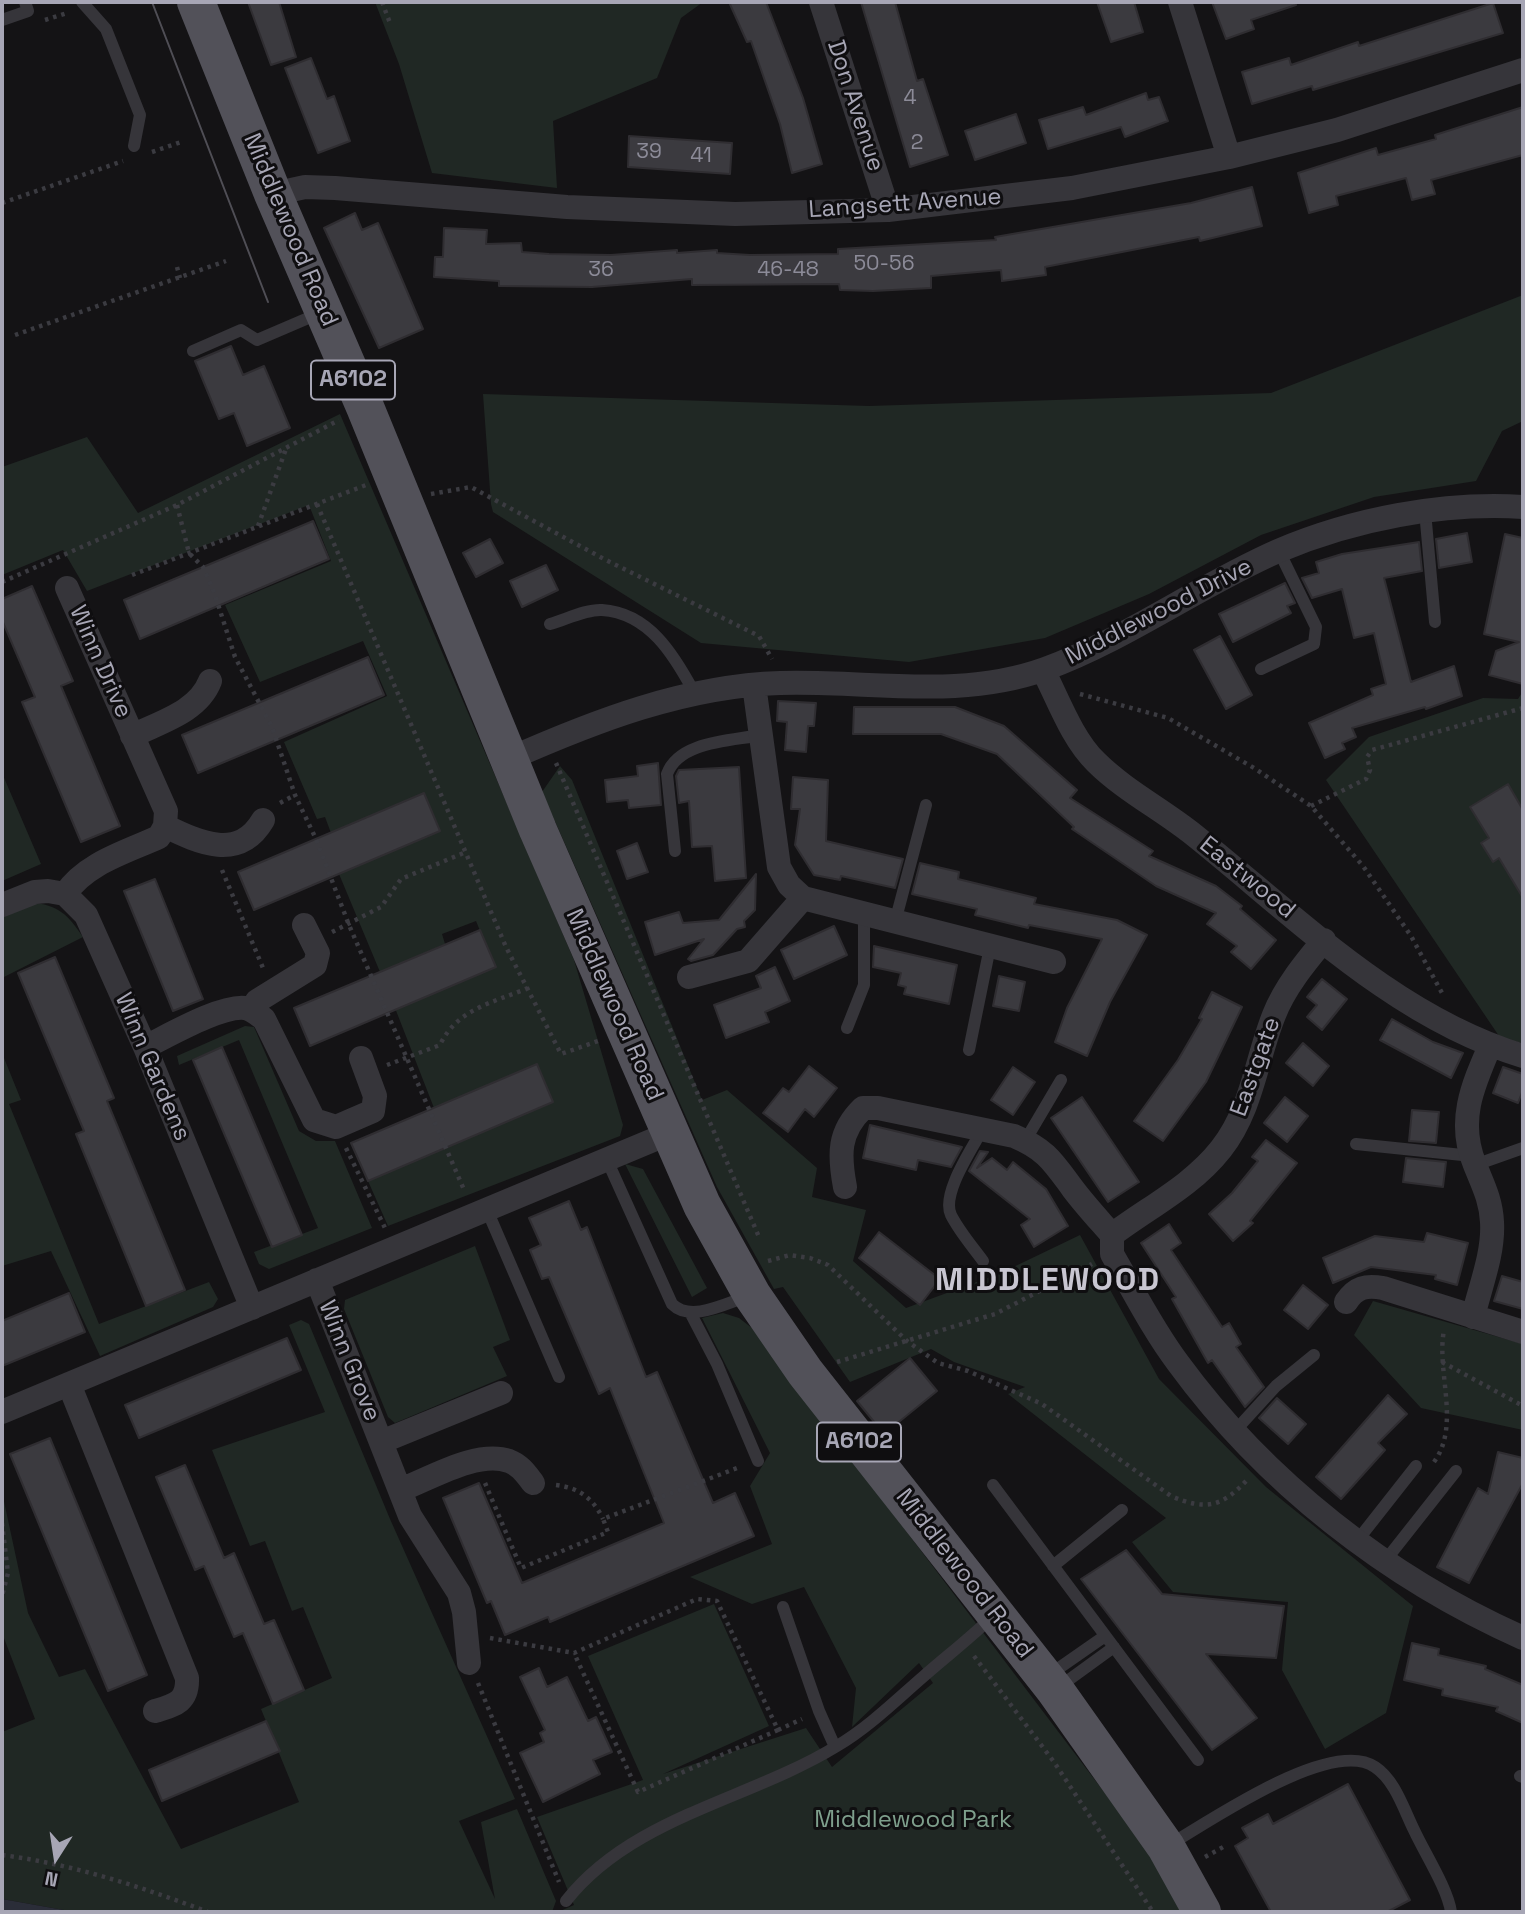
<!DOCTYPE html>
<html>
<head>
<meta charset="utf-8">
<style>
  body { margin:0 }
  #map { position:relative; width:1525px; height:1914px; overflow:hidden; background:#141315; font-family:"Space Grotesk",sans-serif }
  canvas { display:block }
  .frame { position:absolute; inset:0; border:4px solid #a7a6b5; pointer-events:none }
  .north { position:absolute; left:21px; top:1823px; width:70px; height:70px; -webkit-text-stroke:5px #0f0e10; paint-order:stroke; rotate:192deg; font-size:19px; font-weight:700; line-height:28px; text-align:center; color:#a7a6b5 }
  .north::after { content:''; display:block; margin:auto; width:24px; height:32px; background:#a7a6b5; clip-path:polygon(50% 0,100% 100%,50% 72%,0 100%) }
</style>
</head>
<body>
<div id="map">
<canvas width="1525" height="1914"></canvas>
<div class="frame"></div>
<div class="north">N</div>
</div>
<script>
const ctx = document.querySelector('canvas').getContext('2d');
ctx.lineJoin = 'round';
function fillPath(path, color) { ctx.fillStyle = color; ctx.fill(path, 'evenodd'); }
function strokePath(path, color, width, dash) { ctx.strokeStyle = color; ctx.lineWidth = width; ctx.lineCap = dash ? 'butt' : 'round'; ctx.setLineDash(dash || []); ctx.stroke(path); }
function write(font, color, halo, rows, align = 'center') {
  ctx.font = font + ' "Space Grotesk",sans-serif'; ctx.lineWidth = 6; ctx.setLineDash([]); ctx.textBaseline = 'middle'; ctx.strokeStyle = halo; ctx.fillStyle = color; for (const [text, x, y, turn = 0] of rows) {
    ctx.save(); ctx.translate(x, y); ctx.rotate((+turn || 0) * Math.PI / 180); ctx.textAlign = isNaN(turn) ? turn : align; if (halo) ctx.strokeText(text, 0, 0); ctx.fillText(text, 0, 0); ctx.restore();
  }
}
const green = new Path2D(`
  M375,2H703L681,18L657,78L553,121L557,188L432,173L399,64Z
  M1523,295V421L1502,431L1476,481L1374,497L1261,535L1149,594L1045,638L909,662L701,643L493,512L491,504L483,394L869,406L1271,393Z
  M340,414L574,960L623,1125L620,1136L388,1226L368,1181L553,1102L537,1064L434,1108L395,1008L495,967L476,921L442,934L445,944L380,972L339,874L440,831L331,833L325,817L317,819L284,742L387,696L363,641L260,682L225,605L331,561L309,505L87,591L63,550L2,575V467L87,437L138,513Z
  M1523,691V1043L1501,1039L1326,780L1369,737L1483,698L1518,699Z
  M560,766L572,780L702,1100L727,1090L817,1168L812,1197L866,1210L853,1261L906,1308L1001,1273L1080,1235L1159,1379L1266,1487L1413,1606L1386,1713L1325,1749L1282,1670L1288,1602L1173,1592L1132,1542L1166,1518L1008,1394L1025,1387L954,1362L931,1349L850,1382L783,1287L774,1289L717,1187L542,792Z
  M2,773L41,864L2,881Z
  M31,903C58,904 68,915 83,937L2,978V917Z
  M245,1026L254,1027L299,1131L316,1141H335L372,1228L269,1269L259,1264L254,1252L318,1228L239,1040L179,1065L177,1056Z
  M2,1053L21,1100L9,1104L99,1324L209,1282L218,1299L213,1307L100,1356L51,1251L2,1266Z
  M625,1164L643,1169L707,1288L692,1297Z
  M475,1246L510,1340L493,1347L507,1376L395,1423L388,1417L344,1309L345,1300Z
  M1373,1301L1523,1344V1430L1421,1408L1354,1335Z
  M723,1313L739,1318L752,1328L1145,1846L1184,1912H558L574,1905L537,1817L643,1780L588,1656L714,1604L769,1726L663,1774L806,1728L832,1767L933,1683L919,1663L852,1727L856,1688L804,1587L752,1604L690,1577L772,1544L750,1486L770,1453L702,1318Z
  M301,1320L309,1324L390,1519L515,1799L459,1821L495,1899L481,1822L517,1809L556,1901L552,1912H75L2,1899V1732L35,1719L2,1633V1492L28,1613L59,1677L85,1669L181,1849L299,1802L261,1709L332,1678L303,1607L292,1611L265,1541L250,1546L212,1450L325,1412L289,1325Z`);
const water = new Path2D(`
  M2,1899L75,1912H2Z`);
const building = new Path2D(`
  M248,2H279L296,57L271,65Z
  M729,2H766L803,98L822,164L792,173L780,124L751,41L747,42Z
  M861,2H895L917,81L923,79L948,155L910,167Z
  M1097,2H1134L1143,32L1111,42Z
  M1212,2H1295L1296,5L1251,20L1254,29L1226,39Z
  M1493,3L1503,33L1313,90L1312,86L1252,104L1242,72L1289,58L1291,65L1358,42L1359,46Z
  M311,58L327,99L334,96L350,141L318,153L285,68Z
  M1146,93L1148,100L1159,97L1168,121L1125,137L1121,127L1048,149L1039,120L1083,107L1086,115Z
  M1523,107V155L1431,180L1435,194L1412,200L1406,178L1336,196L1338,205L1309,213L1298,173L1376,148L1378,155L1436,139L1435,135Z
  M1016,114L1026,143L975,160L965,131Z
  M629,136L732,143L730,174L628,167Z
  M1252,187L1262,226L1200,241L1199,237L1045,267L1046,275L1002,281L1001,270L931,276V288L873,291L840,290L839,284L692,285V279L592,287L499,286V281L434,277L435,257H443L444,228L487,230L486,244L521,243L522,252L549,254L611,255L677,250V253L717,250V253L750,255L838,254V249L996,240L995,237L1191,203Z
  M355,213L362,230L378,223L423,329L379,348L324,228Z
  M231,346L243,375L264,366L290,428L247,446L234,413L219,419L195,361Z
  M313,521L329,559L140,639L124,600Z
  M1467,533L1472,562L1439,568L1436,539Z
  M1505,534L1523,538V684L1489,675L1496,651L1519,642L1484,634Z
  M490,539L503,563L476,577L463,553Z
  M1419,542L1422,571L1384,578L1411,682L1454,666L1462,696L1426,709L1425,707L1352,728L1356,737L1342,743L1345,749L1325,758L1309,723L1373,695L1371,689L1386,684L1374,633L1354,638L1342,589L1312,598L1302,578L1319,573L1316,562L1342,554Z
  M546,565L558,590L522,607L510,581Z
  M1285,583L1295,603L1287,606L1291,613L1233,642L1219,614Z
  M32,586L73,681L61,686L120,826L81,842L22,702L35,697L2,620V599Z
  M1220,636L1252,695L1226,709L1194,650Z
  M368,657L384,695L198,773L182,735Z
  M778,701L816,703L814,726H808L806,752L785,750L787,722L777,721Z
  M854,707H955L1004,726L1077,790L1070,798L1153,851L1149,856L1216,886L1242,906L1240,909L1276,940L1251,969L1231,952L1237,946L1207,924L1216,913L1156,886L1072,829L1074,827L997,754L941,734H853Z
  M658,763L661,805L629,808L628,800L607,802L605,780L638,776L637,766Z
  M739,767L746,878L715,881L712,846L692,847L689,801L679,803L676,776L679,770Z
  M793,777L828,780L826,841L903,859L895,888L841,876L840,880L814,875L795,845L800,809H791Z
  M1508,784L1523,810V898L1499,858L1493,862L1481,843L1489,838L1470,807Z
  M424,793L440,831L254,910L238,872Z
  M637,843L648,872L627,879L617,851Z
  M920,863L959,872L958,879L1036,898L1034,904L1117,920L1147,935L1110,1002L1087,1056L1055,1042L1067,1008L1102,939L1029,925L1028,928L975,915L977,909L912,894Z
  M756,874L755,910L744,921L745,927L737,929L713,955L691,961L688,959L704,939L655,955L645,922L679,912L683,923L719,920Z
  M155,879L203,999L173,1011L124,891Z
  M834,926L847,955L794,979L781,950Z
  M480,930L496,967L310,1046L294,1008Z
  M874,946L957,965L949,1004L904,994L906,987L898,985L901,973L873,967Z
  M55,957L114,1098L107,1101L185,1290L146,1306L76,1134L84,1131L18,973Z
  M775,967L790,1001L765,1012L769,1022L726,1038L714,1005L761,988L756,976Z
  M999,976L1025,982L1019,1011L993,1006Z
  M1322,979L1347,999L1322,1030L1307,1017L1317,1005L1307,997Z
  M1212,992L1242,1007L1206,1082L1163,1141L1134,1121L1178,1060L1202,1019L1199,1018Z
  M1392,1019L1433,1042L1463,1053L1451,1078L1380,1040Z
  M1303,1043L1329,1066L1313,1086L1286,1063Z
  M222,1047L302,1235L272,1247L193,1060Z
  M537,1064L553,1102L368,1181L351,1143Z
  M809,1066L837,1088L814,1117L805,1109L788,1132L763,1113L783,1088L789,1092Z
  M1013,1067L1035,1082L1013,1115L991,1100Z
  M1503,1067L1523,1074V1090L1518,1103L1493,1093Z
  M1082,1097L1139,1182L1108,1202L1051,1118Z
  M1285,1097L1308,1116L1287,1142L1264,1123Z
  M1412,1110L1439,1112L1436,1143L1409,1141Z
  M870,1125L962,1147L951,1167L918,1160L916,1170L863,1158Z
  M1266,1140L1297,1163L1250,1221L1253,1223L1233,1241L1209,1214L1232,1193L1258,1161L1252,1157Z
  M980,1151L988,1152L977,1168L992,1158L1007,1170L1013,1162L1046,1189L1068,1226L1034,1247L1021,1225L1030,1219L969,1171Z
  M1406,1158L1446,1162L1443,1187L1403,1182Z
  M569,1201L581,1230L587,1227L646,1377L657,1372L713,1503L735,1493L754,1536L550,1622L548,1617L505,1635L491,1601L487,1603L443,1498L479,1483L522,1583L664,1523L610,1388L599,1394L549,1277L542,1279L530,1250L541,1245L529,1218Z
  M1169,1224L1181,1243L1171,1250L1222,1327L1229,1323L1241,1344L1236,1347L1264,1387L1245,1407L1212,1360L1208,1363L1172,1299L1176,1297L1141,1243Z
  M879,1232L940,1279L920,1305L859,1258Z
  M1427,1233L1468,1243L1457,1285L1435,1279L1436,1275L1371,1267L1333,1283L1323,1258L1375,1236L1424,1242Z
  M1502,1276L1523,1282V1309L1494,1301Z
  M1303,1285L1328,1305L1308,1329L1284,1310Z
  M69,1293L85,1332L2,1366V1321Z
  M287,1338L301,1370L139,1438L125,1405Z
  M910,1358L937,1391L884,1434L857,1401Z
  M1388,1395L1407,1414L1378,1443L1385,1450L1341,1499L1316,1477Z
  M1277,1398L1306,1424L1288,1444L1259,1418Z
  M50,1438L147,1675L108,1691L10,1454Z
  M1498,1452L1523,1458V1483L1469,1583L1437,1567L1478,1488L1488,1494Z
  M185,1465L224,1558L234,1553L264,1624L274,1620L304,1690L273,1704L243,1633L234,1637L204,1566L195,1570L156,1477Z
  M1126,1550L1162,1594L1284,1606L1276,1658L1206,1654L1257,1718L1212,1750L1081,1579Z
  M1412,1643L1439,1649L1438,1655L1486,1666L1485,1669L1523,1685V1723L1496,1711L1498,1707L1442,1695L1443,1689L1404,1680Z
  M539,1668L547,1687L567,1677L588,1721L596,1717L612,1752L593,1760L600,1774L543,1802L520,1753L544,1742L540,1733L545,1730L520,1677Z
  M266,1721L280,1751L162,1801L149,1770Z
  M1348,1784L1410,1900L1387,1912H1271L1235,1846L1248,1838L1242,1828L1268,1814L1273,1824Z`);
const path = new Path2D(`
  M382,2L390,23
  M45,20L67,13
  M152,152L181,142
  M2,203L123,161
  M177,267L180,278
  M15,335L226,261
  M431,494L471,487L604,559L759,636L772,659
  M317,504L506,947L561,1054L598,1041
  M177,505L189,553L203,567L214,592L235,657L272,727L295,795L316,839L349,925L465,1192
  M258,526L286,449
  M132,575L366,485
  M2,582L177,505L339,420
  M1080,694L1168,718L1254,768L1311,806L1363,866L1411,936L1442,993
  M556,763L759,1237
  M280,803L295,795
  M1311,806L1366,779L1370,770L1367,757L1372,750L1523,708
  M222,870L263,968
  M332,932L381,907L401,879L466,852
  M387,1065L440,1045C457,1009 492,1003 528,988
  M346,1148L385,1228
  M768,1261L790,1255L810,1258L828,1265L907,1341L938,1363L968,1371L1042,1404L1171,1496C1206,1511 1222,1507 1248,1479
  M837,1362L995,1314L1092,1264
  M1442,1362L1523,1406
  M1434,1462C1461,1425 1436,1372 1444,1330
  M485,1483L521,1568L608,1532L603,1519L740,1467
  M556,1485C579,1488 593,1498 603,1519
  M2,1523L8,1573L2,1596
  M490,1638L574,1653L697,1599L717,1601L778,1730L638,1792L574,1653
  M974,1656L1054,1762L1153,1912
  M478,1683L559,1882
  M778,1730L802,1719
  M2,1855C72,1864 142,1887 208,1912
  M1205,1857L1225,1846`);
const lane = new Path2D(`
  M82,2L106,29L140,115L134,146
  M2,20L28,11L25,2
  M193,351L241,330L257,340L320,313
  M1425,511L1435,622
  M550,624C565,620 586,609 602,610C649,613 674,655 694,692
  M1261,669L1314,644L1316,627L1279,551
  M675,851L667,774C679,741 731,741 761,735
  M895,922L926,805
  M847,1028L864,985V915
  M969,1050L990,947
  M982,1130C972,1149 941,1194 951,1215C959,1231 972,1246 983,1261
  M1025,1141L1061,1080
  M1356,1144L1472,1156
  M607,1160L672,1304C691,1323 726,1303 749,1296
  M1475,1165L1523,1148
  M487,1210L559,1377
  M691,1314L717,1364L758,1461
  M1234,1432L1276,1386L1314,1355
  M993,1485L1198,1760
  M1357,1541L1416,1466
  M1385,1561L1456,1471
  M1053,1566L1122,1510
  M783,1607L819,1711L835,1747
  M1049,1675L1105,1636
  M1059,1687L1114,1647
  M1520,1776L1523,1777
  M1169,1845C1210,1821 1331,1737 1375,1767C1395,1780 1404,1810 1414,1830C1424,1852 1448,1889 1451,1912
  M566,1901C632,1817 749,1800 837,1746C869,1727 895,1701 924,1676C947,1656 970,1638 992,1617`);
const street = new Path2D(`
  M821,2L888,210
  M1180,2L1229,157
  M273,194L305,187L335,188L567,207L735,214L888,210L1072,188L1229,157L1337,130L1523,70
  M1043,670C1058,699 1072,739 1096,762C1124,790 1163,810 1194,835C1295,916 1396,1018 1523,1056
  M754,685L779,867L789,885L803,898L1054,962
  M132,736C160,722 198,712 210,681
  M509,759C595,721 685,686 780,683C868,680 959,700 1045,669C1127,639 1198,586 1278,551C1353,519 1442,502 1523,507
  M165,826C200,843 239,861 263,820
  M65,894C86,863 126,852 159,837L165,826L166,811L67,588
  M2,905L35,892L48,891L65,894L86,915L145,1047L252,1308
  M689,977L748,961L803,898
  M251,1010L257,1001L315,965L318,953L304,925
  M145,1047C168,1036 221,1005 245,1008C252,1009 258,1015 264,1019L314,1120L336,1127L373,1111L375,1096L361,1058
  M845,1187C839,1155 838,1132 863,1108H878L1014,1136C1047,1150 1053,1162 1073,1189C1085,1205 1099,1220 1112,1235V1254C1133,1290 1153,1330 1178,1363C1265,1482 1388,1578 1523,1638
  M1112,1235C1149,1207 1192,1186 1221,1149C1252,1110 1256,1060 1274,1015C1285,987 1305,963 1324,940
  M317,1280L410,1516L459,1593L464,1612L469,1663
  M1346,1302C1356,1287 1366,1285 1383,1288L1523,1332
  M1473,1317C1480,1287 1494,1253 1492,1222C1491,1200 1483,1185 1475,1165C1457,1122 1472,1087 1490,1046
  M69,1384L187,1678C188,1702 175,1705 155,1711
  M2,1412L670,1133
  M381,1442L501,1393
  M400,1490C430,1479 476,1450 509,1461C520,1465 526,1474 533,1483`);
const primary = new Path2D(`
  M196,2L273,194L365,407L538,830L702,1205L752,1295L805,1372L1055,1690L1166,1847L1202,1912`);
const tram = new Path2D(`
  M152,2L268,302`);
const numberNames = [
  ["4",910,98],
  ["2",917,143],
  ["39",649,152],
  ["41",701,156],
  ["50-56",884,264],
  ["36",601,270],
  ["46-48",788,270]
];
const shields = [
  [353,380,84],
  [859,1442,84]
];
const shieldNames = [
  ["A6102",353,380],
  ["A6102",859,1442]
];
const streetNames = [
  ["Don Avenue",855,106,72],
  ["Langsett Avenue",905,204,-4],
  ["Middlewood Road",290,230,67],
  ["Middlewood Drive",1159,612,-27],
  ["Winn Drive",100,662,66],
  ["Eastwood",1247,878,39],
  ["Middlewood Road",614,1005,66],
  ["Winn Gardens",152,1067,67],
  ["Eastgate",1256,1067,-70],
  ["Winn Grove",349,1361,68],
  ["Middlewood Road",964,1574,52]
];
const parkNames = [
  ["Middlewood Park",913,1820]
];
const districtNames = [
  ["MIDDLEWOOD",1048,1281]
];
fillPath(green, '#202824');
fillPath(water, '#2a2d38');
fillPath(building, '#3b3a3f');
strokePath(building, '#2f2d31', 2);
strokePath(path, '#3b3b41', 4.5, [3.5, 5]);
strokePath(lane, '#36353a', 12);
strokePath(street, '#36353a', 24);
strokePath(primary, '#525159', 38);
strokePath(tram, '#4f4e55', 2);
write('21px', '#8c8b98', null, numberNames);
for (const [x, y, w] of shields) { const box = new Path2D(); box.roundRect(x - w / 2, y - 19.5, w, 39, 5); ctx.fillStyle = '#0f0e10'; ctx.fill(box); strokePath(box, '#a7a6b5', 2); }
write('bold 23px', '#a7a6b5', null, shieldNames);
write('24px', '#a7a6b5', '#0f0e10', streetNames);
write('24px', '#7e9f8c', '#0f0e10', parkNames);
ctx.letterSpacing = '2px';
write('bold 32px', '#c8c6d1', '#0f0e10', districtNames);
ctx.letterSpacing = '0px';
</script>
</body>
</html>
